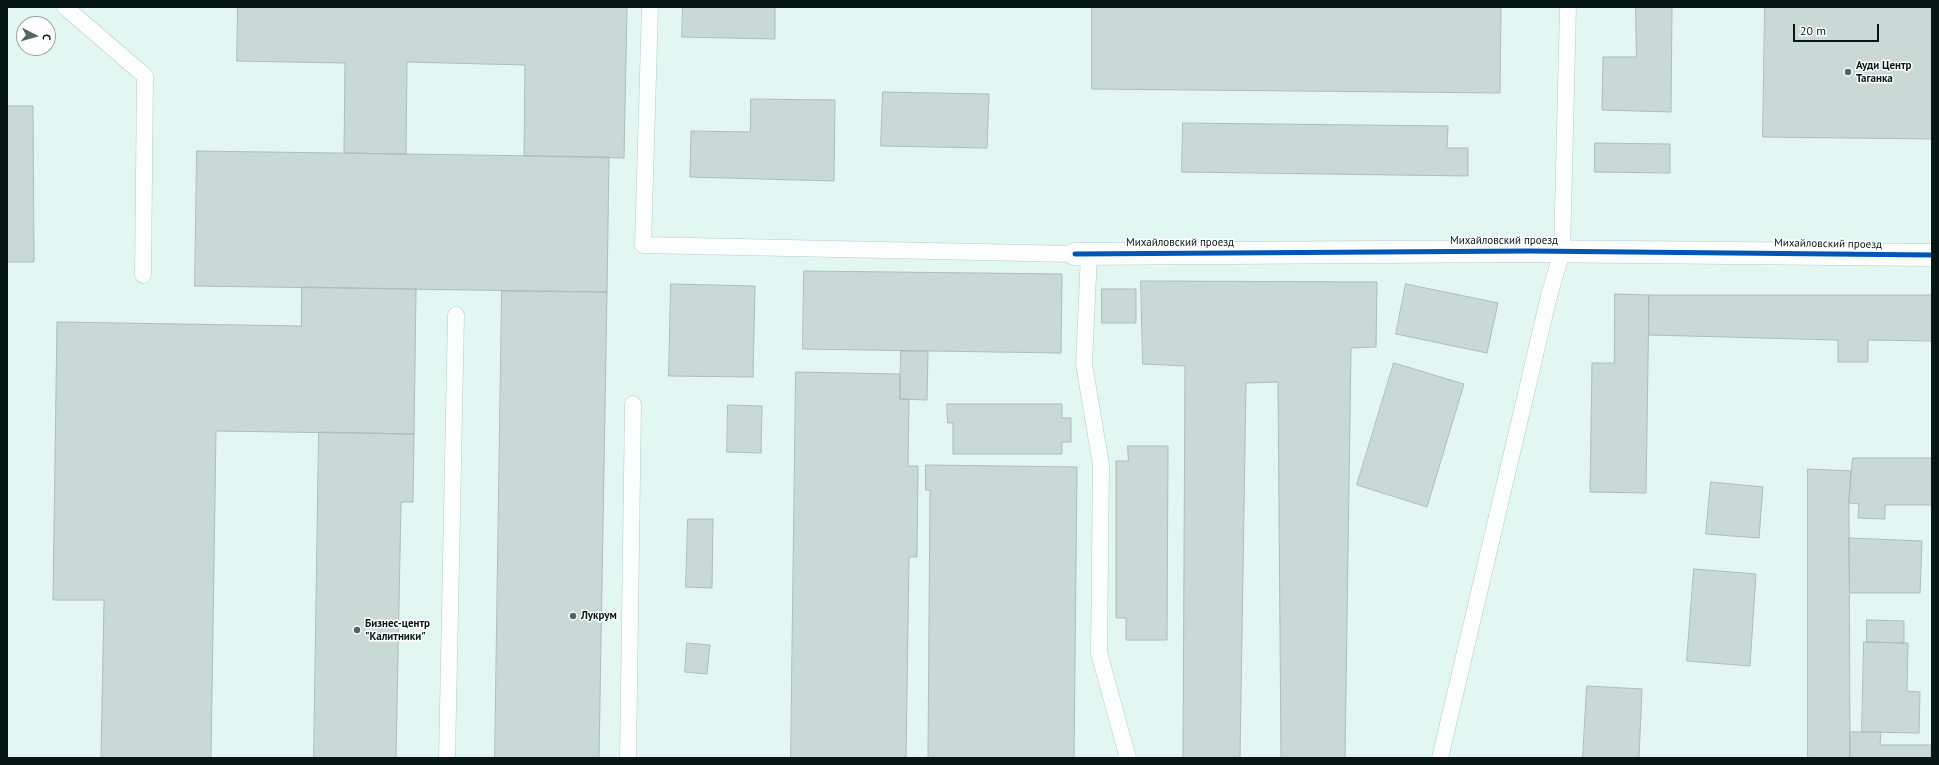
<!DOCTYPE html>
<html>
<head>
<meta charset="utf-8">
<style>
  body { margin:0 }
  #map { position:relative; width:1939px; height:765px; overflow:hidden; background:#e2f6f2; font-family:"PT Sans",sans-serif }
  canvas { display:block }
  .frame { position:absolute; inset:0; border:8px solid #061715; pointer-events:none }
  .north { position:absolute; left:16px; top:16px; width:40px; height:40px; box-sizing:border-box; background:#fff; border:1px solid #9ba2a1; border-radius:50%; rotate:96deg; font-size:11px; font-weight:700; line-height:16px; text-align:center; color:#061715 }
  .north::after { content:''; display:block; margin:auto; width:14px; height:18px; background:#536562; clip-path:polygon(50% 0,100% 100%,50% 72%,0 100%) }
  .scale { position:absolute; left:1793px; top:24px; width:86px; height:18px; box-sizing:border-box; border:2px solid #061715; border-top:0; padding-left:5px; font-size:12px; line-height:14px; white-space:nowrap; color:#061715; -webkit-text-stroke:3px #fff; paint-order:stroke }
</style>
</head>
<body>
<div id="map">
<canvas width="1939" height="765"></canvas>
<div class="frame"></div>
<div class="north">С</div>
<div class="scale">20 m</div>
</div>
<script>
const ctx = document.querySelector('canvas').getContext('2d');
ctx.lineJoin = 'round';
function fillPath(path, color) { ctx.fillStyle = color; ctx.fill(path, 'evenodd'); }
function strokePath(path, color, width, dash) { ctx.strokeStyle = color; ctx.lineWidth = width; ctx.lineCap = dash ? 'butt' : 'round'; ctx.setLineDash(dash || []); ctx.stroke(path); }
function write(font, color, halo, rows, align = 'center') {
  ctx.font = font + ' "PT Sans",sans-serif'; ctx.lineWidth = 3; ctx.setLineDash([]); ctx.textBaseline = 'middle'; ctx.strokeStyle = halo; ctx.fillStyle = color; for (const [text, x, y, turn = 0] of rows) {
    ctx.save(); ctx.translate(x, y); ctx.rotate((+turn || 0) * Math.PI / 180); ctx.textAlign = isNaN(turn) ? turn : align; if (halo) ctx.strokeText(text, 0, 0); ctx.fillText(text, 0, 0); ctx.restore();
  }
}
const building = new Path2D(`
  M238,7H627L624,158L524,156L525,65L407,62L406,154L344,153L345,63L237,61Z
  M683,7H775V39L682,37Z
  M1092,7H1501L1500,93L1092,89Z
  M1636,7H1672L1671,112L1602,110L1603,57H1636Z
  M1765,7H1932V139L1763,137Z
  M883,92L989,94L987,148L881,146Z
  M751,99L835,100L834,181L690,177L691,131L750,132Z
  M7,106H33L34,262H7Z
  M1183,123L1448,126L1447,148H1468V176L1182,172Z
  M1595,143L1670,144V173L1595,172Z
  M197,151L609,157L607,292L195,286Z
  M804,271L1062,274L1061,353L803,349Z
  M1141,281L1377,282L1376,347L1351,348L1345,758H1281L1278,382L1246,383L1240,758H1183L1185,366L1143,364Z
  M671,284L755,286L753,377L669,376Z
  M1406,284L1498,303L1487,353L1396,334Z
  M302,287L416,289L414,434L216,431L211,758H101L104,600H53L57,322L301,326Z
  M1102,289H1136V323H1102Z
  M502,291L607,292L599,758H495Z
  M1615,294L1649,295L1646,493L1590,492L1592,363H1614Z
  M1649,295H1932V341L1868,340V362H1838V340L1649,335Z
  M901,351H928L927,400L900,399Z
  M1394,363L1464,384L1427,507L1357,485Z
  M796,372L900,374V399H909L908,466H918L917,557H909L906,758H791Z
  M947,404H1062V418H1071V442H1062V454H953V423H948Z
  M728,405L762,406L761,453L727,452Z
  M319,432L414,434L413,502H401L396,758H314Z
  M1128,446H1168L1167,640H1126V618H1116V461H1128Z
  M1853,458H1932V505H1885V519L1858,518L1859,504L1849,503Z
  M926,465L1077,467L1074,758H928L930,490H926Z
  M1808,469L1851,471L1849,503L1850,758H1808Z
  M1711,482L1763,487L1759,538L1706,534Z
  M688,519H713L712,588L686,587Z
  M1849,538L1922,541L1920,593H1850Z
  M1694,569L1756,574L1750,666L1687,661Z
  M1867,620L1904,621V643L1867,642Z
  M1864,642L1908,643L1907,691L1920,692L1919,733L1862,732Z
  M687,643L710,645L707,674L685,672Z
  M1587,686L1642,689L1639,758H1583Z
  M1850,732H1881L1880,745H1931V758H1850Z`);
const lane = new Path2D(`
  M65,7L145,76L143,275
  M650,7L643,245L1075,254
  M1089,254L1084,364L1101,465L1099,653L1128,758
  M447,758L456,315
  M628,758L633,404
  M1440,758L1549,296L1562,251L1568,7`);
const street = new Path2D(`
  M1075,254L1529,251L1932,255`);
const cycleway = new Path2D(`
  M1075,254L1529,251L1932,255`);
const markers = [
  [1848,72,4,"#536562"],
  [573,616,4,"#536562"],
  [357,630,4,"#536562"]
];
const poiNames = [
  ["Ауди Центр",1856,66],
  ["Таганка",1856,79],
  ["Лукрум",581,616],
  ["Бизнес-центр",365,624],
  ["\"Калитники\"",365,637]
];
const streetNames = [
  ["Михайловский проезд",1504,241],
  ["Михайловский проезд",1180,243],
  ["Михайловский проезд",1828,244,1]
];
fillPath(building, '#c8d9d6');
strokePath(building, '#acbdba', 1);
strokePath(lane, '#b9cac7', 17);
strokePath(street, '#b9cac7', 23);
strokePath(lane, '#fbfefd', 16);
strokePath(street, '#fbfefd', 22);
strokePath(cycleway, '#0057b8', 5);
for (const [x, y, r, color] of markers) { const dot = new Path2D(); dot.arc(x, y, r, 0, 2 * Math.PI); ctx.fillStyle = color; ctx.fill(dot); strokePath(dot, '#fff', 1.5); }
write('bold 11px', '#061715', '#fff', poiNames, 'left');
write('11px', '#061715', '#fff', streetNames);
</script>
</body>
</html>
